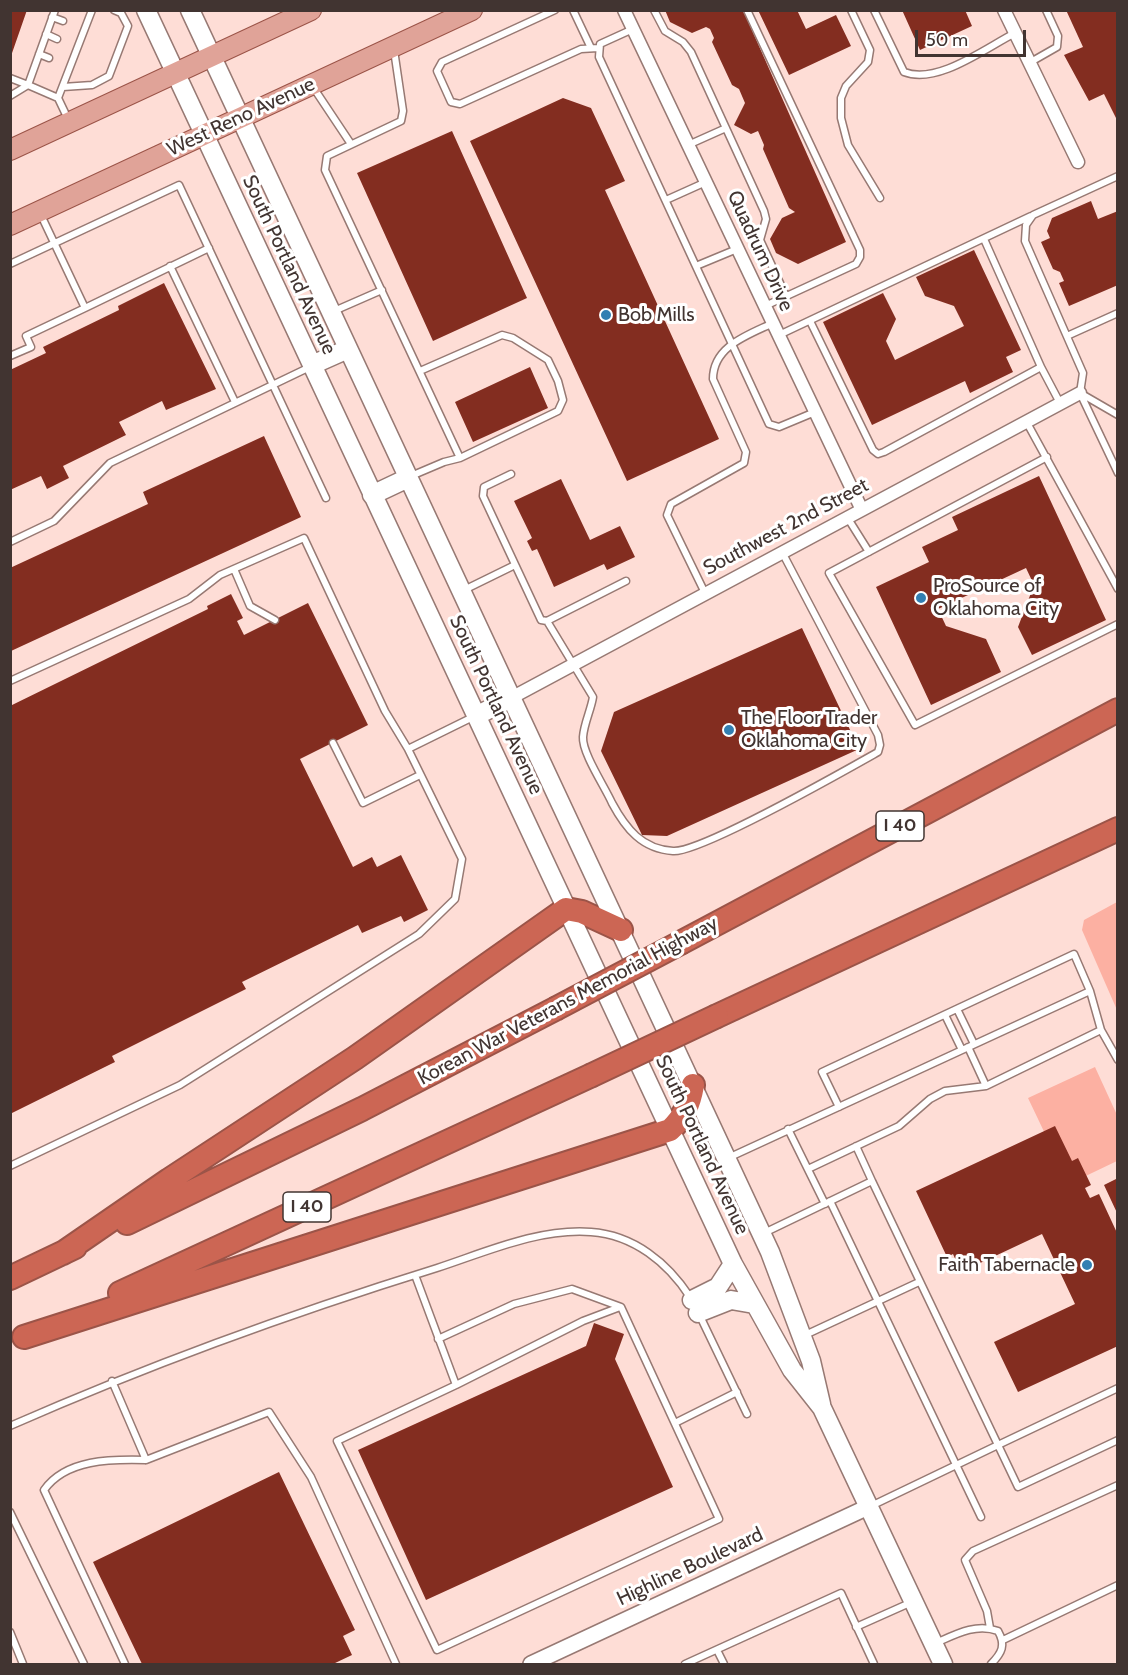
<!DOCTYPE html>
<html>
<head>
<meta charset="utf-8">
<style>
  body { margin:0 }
  #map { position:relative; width:1128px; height:1675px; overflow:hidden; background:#feddd6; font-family:Cabin,sans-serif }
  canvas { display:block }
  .frame { position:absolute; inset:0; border:12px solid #413431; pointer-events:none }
  .scale { position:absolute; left:915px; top:30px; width:111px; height:27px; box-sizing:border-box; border:3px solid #413431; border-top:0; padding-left:8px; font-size:18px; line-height:21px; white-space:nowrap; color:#413431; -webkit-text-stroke:4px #fff; paint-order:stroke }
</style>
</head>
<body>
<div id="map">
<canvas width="1128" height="1675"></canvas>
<div class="frame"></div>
<div class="scale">50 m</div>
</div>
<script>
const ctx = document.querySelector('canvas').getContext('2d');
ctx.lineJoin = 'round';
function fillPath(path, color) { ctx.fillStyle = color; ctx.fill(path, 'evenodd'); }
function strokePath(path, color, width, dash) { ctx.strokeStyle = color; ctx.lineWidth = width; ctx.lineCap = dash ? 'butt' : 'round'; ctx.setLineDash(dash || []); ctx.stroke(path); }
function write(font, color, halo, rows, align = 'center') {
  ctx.font = font + ' Cabin,sans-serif'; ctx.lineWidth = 6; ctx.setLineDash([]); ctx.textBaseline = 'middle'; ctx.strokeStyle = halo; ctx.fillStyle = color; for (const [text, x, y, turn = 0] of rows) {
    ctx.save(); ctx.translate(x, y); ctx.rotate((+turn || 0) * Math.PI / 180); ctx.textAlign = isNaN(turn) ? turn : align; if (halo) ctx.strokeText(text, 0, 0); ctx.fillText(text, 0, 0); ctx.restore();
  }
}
const green = new Path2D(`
  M1117,902V1010L1082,930L1084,920Z
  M1095,1067L1117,1115V1161L1069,1184L1028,1098Z`);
const building = new Path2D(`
  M10,10H27L11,56H10Z
  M665,10H743L846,242L798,264L776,253L770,239L782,218L795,212L789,208L763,149L764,145L758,131L751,134L734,125L745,103L739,89L732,85L712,42L714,38L710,29L706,27L692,33L670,22Z
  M758,10H797L806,29L836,15L851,46L789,75Z
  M902,10H965L972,26L920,50Z
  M1066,10H1118V122L1104,94L1089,101L1064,55L1083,47Z
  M563,98L591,108L625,181L605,190L719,439L627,481L470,141Z
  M452,131L527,298L433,341L357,173Z
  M1091,201L1098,219L1118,211V285L1069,306L1059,283L1064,281L1060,272L1053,269L1041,242L1050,238L1047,231L1052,218Z
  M974,250L1021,350L1006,357L1013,372L970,393L965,381L872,425L823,322L883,293L896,319L886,341L895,360L964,326L954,306L925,296L916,277Z
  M164,283L216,389L166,410L162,401L119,422L126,435L63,466L69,478L47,489L41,476L10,490V370L46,353L43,347L119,310L118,306Z
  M530,367L548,408L473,442L455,402Z
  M264,436L301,517L11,651L10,568L148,504L143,492Z
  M1039,476L1106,620L1032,655L1018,627L1034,585L1026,568L938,609L946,626L986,639L1001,672L931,705L876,587L929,562L922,547L958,530L952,517Z
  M561,479L590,540L620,526L635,557L607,570L604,564L554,587L537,549L532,551L527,541L532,538L514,501Z
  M231,594L243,618L237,621L244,635L308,603L368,725L300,759L353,867L372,857L377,867L401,855L428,910L404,922L401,916L362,933L358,925L242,982L246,989L112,1056L115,1062L10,1114V706L208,609L207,606Z
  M802,628L859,749L667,836L642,835L601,751L614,712Z
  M1055,1126L1072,1161L1078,1158L1091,1185L1085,1188L1090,1198L1099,1194L1118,1235V1346L1018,1392L994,1342L1075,1304L1042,1234L961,1272L953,1254L947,1257L916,1191Z
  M1118,1178V1215L1104,1185Z
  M594,1323L624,1334L615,1359L673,1487L426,1600L358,1450L586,1346Z
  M279,1472L355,1630L343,1636L352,1655L333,1664H142L93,1562Z`);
const service = new Path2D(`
  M555,10L442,62L437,71L451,102L460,104L581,49L598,48
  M573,10L591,48
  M654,10L665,31L683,42L691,52L764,211L766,219L760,240L786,296
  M747,10L860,250V257L856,264L765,306
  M851,10L870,50L868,62L846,86L841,98V118L848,145L880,198
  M874,10L904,72C937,85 984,49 1015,33
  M52,17L63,21
  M633,29L600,44L599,57L769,424L779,427L815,412
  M46,34L57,39
  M394,50L403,111L401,121L327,156L325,170L460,458
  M39,54L49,58
  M1029,63L1057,47L1058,36L1046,10
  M10,78L28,85L55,10
  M63,87L92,85L109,76L128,26L121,13L114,10
  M313,87L351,144
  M10,96L28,85L58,98L68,119
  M58,98L92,10
  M688,145L726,128
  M1118,176L1033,215L1026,225L1025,241L1083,373L1080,393L1118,473
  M666,200L706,182
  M40,213L85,308L209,248
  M10,264L179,185L326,498
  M170,266L235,402
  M696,266L737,249
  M334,311L382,290
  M810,321L873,450L878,454L884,452L1041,367L984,239
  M779,335L1031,216
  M1067,336L1118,313
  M10,356L31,347L26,336L85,308
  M1041,367L1060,403
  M1080,393L1118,415
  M1026,421L1118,589
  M1047,457L829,573L915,725L1118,624
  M511,474L484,487L483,496L541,620L547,621L626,581
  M411,476L444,462L460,458L558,411L563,400L558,381L548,360L513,338L502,335L420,371
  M847,517L869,552
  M10,542L54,521L110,463L312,366
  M234,569L250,606L275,620
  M464,590L515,565
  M705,593L667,515L671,504L744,463L746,452L713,379C713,346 748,335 773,323
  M547,621L593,697C591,710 584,723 583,737C582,753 605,787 612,803C626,829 642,849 673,851C700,853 846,770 878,752L880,745L878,735L782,552
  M10,681L189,599L220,575L304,538L385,711L408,749L462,859L455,899L419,934L180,1085L10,1166
  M333,743L363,803L420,775
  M408,749L475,716
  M957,1009L974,1044
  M945,1015L962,1050
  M968,1047L986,1086
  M839,1107L822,1072L1074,954L1090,991
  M788,1129L825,1204
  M856,1146L872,1181
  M728,1158L1090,991L1101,1030L1118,1060
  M808,1169L899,1126L930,1099L945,1091L986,1086L1101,1030
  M830,1201L981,1517
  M764,1233L872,1181L998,1445L871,1506
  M415,1275L456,1385L337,1441L437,1650L719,1519L621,1307L572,1289L514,1304L438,1339
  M699,1314L747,1414
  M803,1336L919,1282
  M112,1381L146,1460L269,1412L311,1477L396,1664
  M456,1385L583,1321L620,1307
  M1118,1388L998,1445L1018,1487L1118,1440
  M675,1423L737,1392
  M10,1426C149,1365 292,1313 437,1268C486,1252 539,1228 591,1232C634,1235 668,1263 690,1297
  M10,1512L84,1664
  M856,1627L912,1602
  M990,1628L987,1611L965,1560L973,1551L1118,1485
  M10,1632L23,1664
  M1003,1640L1118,1585
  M936,1643C956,1634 976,1623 998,1631C1006,1645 1002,1653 991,1664
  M717,1650L724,1664
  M125,1664L44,1490C66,1459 111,1459 146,1460
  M685,1664L841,1593L874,1664`);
const minor = new Path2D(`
  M624,10L861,508
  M1004,10L1078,162
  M511,698L1080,393`);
const tertiary = new Path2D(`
  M531,1664L868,1507`);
const secondary = new Path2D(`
  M146,10L733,1264L792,1370L822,1408L943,1664
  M190,10L770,1252L811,1361L821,1404
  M312,365L348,349
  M372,495L408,478
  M476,716L511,698
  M692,1300L718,1287L733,1264
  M698,1313L731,1300L754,1304`);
const primary = new Path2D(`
  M10,150L311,10
  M10,225L472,10`);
const motorway = new Path2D(`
  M682,942L1118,710
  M717,1016L1118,829
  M127,1223L362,1109L555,1009
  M63,1253L169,1180L355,1058L566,909L582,912L621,930
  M10,1278L75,1247
  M120,1293L590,1076
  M24,1337L670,1130C684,1117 690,1104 693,1085`);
const motorwayBridge = new Path2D(`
  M555,1009L682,942
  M590,1076L717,1016`);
const markers = [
  [606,315,6,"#327fb2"],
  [921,598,6,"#327fb2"],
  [729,730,6,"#327fb2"],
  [1087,1265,6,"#327fb2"]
];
const shields = [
  [900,826,48],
  [307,1207,48]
];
const shieldNames = [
  ["I 40",900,826],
  ["I 40",307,1207]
];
const streetNames = [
  ["West Reno Avenue",241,117,-25],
  ["Quadrum Drive",760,251,65],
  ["South Portland Avenue",289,265,65],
  ["Southwest 2nd Street",786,527,-28],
  ["South Portland Avenue",496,705,65],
  ["Korean War Veterans Memorial Highway",568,1001,-28],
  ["South Portland Avenue",702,1145,65],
  ["Highline Boulevard",690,1567,-25]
];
const poiNames = [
  ["Bob Mills",618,315],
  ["ProSource of",933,586],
  ["Oklahoma City",933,609],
  ["The Floor Trader",741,718],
  ["Oklahoma City",741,741],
  ["Faith Tabernacle",1075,1265,"right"]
];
fillPath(green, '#fcb0a2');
fillPath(building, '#832d20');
strokePath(service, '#977973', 9);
strokePath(minor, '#977973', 15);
strokePath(tertiary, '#977973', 18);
strokePath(secondary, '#977973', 21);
strokePath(primary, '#9b5448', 22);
strokePath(motorway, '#9b5448', 26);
strokePath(service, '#fff', 6);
strokePath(minor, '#fff', 12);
strokePath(tertiary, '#fff', 15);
strokePath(secondary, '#fff', 18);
strokePath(primary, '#e0a398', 20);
strokePath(motorway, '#cc6654', 22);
strokePath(motorwayBridge, '#9b5448', 26, []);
strokePath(motorwayBridge, '#cc6654', 22);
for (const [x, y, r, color] of markers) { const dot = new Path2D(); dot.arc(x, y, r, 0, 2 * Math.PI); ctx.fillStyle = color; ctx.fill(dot); strokePath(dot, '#fff', 2); }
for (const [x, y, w] of shields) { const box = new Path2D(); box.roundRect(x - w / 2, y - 15, w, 30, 4.5); ctx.fillStyle = '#fff'; ctx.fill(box); strokePath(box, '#413431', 1.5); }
write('bold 18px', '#413431', null, shieldNames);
write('20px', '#413431', '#fff', streetNames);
write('20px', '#413431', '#fff', poiNames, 'left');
</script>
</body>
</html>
